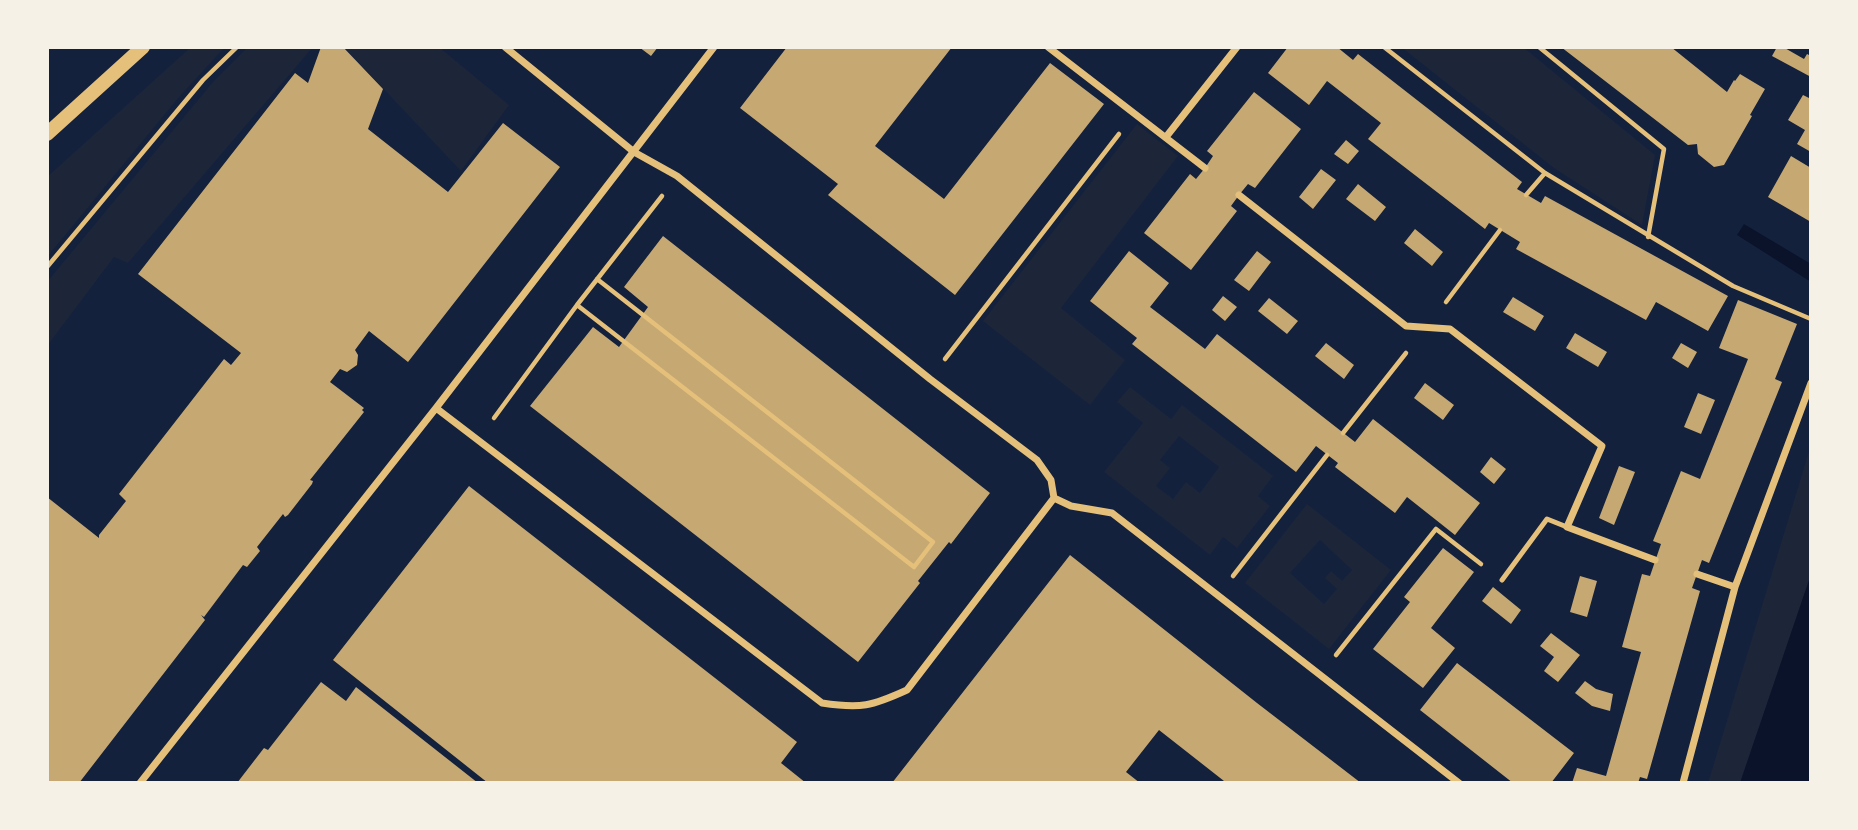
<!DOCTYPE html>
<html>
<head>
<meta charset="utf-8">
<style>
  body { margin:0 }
  #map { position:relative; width:1858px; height:830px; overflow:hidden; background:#14213d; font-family:"Titillium Web",sans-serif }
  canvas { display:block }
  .frame { position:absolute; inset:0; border:49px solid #f6f1e7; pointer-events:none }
</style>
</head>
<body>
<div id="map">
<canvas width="1858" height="830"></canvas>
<div class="frame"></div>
</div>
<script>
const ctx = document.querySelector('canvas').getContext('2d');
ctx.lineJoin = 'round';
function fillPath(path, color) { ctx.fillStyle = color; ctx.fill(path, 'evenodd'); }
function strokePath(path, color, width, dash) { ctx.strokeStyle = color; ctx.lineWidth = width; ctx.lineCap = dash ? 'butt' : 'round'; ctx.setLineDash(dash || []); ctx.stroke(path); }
const green = new Path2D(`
  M191,47H225L179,97L47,257V177Z
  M248,47H313L128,263L114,257L47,346V282L213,82Z
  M344,47H439L509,105L461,171Z
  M1401,47H1523L1655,155L1642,225L1554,168Z
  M1137,124L1178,156L1061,308L1125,360L1090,405L983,321Z
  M1130,387L1171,419L1182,405L1273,476L1258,496L1270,506L1237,548L1223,537L1210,555L1104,472L1143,423L1117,402ZM1179,436L1219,467L1200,493L1186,482L1173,499L1156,486L1170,468L1160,460Z
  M1811,445V576L1740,783H1708Z
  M1307,504L1391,570L1329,649L1245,583ZM1320,540L1352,570L1342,581L1331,571L1325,578L1337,589L1324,604L1290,573Z`);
const water = new Path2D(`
  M1744,224L1811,264V282L1737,235Z
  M1811,576V783H1740L1810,577Z`);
const building = new Path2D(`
  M321,47H343L383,89L368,129L448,192L503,123L560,167L408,362L369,331L355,350L358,355L357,365L347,372L340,369L330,382L364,408L362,410L364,412L310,480L313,481L312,484L288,515L285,517L283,514L257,547L260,551L247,567L243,565L204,617L201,615L205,620L79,783H47V497L99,538V535L126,501L119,494L224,359L231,365L241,353L138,274L295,73L308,83Z
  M639,47H658L651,56Z
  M787,47H952L875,146L944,199L1050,63L1104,104L955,295L828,195L838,184L740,108Z
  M1288,47H1337L1353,60L1358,54L1522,182L1517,189L1541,203L1545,196L1728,296L1708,331L1656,302L1646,320L1516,249L1520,242L1489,223L1485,229L1368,139L1381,123L1327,81L1309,105L1268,73Z
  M1561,47H1671L1727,92L1734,80L1735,81L1740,74L1765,89L1750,115L1752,116L1724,165L1714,167L1698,154L1697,144L1688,145Z
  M1777,47H1783L1804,59L1807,54L1811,56V77L1772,56Z
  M1254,92L1301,129L1255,188L1248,184L1239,195L1231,206L1237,211L1191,270L1144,233L1190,174L1196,179L1205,168L1213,156L1207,151Z
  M1803,95L1811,99V152L1797,144L1805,130L1788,120Z
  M1346,140L1359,151L1348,164L1334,154Z
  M1791,156L1811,168V222L1768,197Z
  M1321,169L1336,180L1313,209L1299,197Z
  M1358,184L1386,207L1375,221L1346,199Z
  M1415,229L1443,252L1432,266L1404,243Z
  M663,236L990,493L951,544L949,542L918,581L920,583L858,662L530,406L593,327L619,347L648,307L624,287Z
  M1129,251L1169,283L1150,307L1205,349L1217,334L1355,442L1373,419L1480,503L1455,535L1407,497L1395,513L1335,467L1338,463L1316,446L1296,472L1132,344L1137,338L1090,301Z
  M1257,251L1271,262L1249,291L1234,280Z
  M1223,296L1237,307L1225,321L1212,310Z
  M1513,297L1544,316L1535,331L1503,312Z
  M1269,298L1298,321L1287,334L1258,311Z
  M1738,300L1797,324L1775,379L1782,382L1709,563L1702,560L1692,588L1700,591L1647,779L1640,777L1638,783H1572L1577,768L1606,776L1641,652L1622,647L1642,574L1650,576L1661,544L1653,541L1681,471L1700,479L1748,359L1719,348Z
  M1575,333L1607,352L1598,367L1566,348Z
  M1326,343L1354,365L1344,379L1315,356Z
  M1681,343L1697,352L1688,368L1672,358Z
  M1425,383L1454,405L1443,420L1414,398Z
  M1698,393L1715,400L1701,434L1684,427Z
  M1491,457L1506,469L1494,484L1480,472Z
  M1619,466L1635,472L1614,525L1599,518Z
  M469,486L797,742L781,763L806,783H488L333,660Z
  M1443,548L1474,572L1431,628L1455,648L1423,688L1373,649L1410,602L1404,597Z
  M1070,555L1257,703L1361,783H1223L1224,781L1159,730L1126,772L1140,783H892Z
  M1580,576L1597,581L1587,617L1570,612Z
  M1493,587L1521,610L1511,624L1482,601Z
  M1551,633L1580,655L1558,682L1544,671L1554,657L1540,646Z
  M1457,663L1574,753L1551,783H1513L1420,710Z
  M1585,681L1596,689L1613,694L1610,711L1592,706L1575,693Z
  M321,682L346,701L356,687L478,783H237L264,748L268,750Z`);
const path = new Path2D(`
  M1384,47L1545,173L1733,286L1811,319
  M1539,47L1664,149L1648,237
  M1526,195L1545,173
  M47,267L203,80L237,47
  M1446,302L1500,230
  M577,305L914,567L933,542L597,279
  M945,359L1119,134
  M494,418L577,305L662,196
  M1343,433L1406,353
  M1233,576L1327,455
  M1336,655L1436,529L1481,564`);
const service = new Path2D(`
  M1502,580L1547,519L1567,527`);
const minor = new Path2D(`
  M505,47L634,152L677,176L930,379L1037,460L1051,480L1054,498L1071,506L1112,513L1459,783
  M1048,47L1205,168
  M1166,137L1237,47
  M1239,195L1406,326L1450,329L1602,446L1567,527L1655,560
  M436,408L822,703C861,709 872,706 907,690L1054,498
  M1697,574L1735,587
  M140,783L436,408L714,47
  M1683,783L1735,587L1811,383`);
const secondary = new Path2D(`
  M47,134L143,47`);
fillPath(green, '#1d2539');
fillPath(water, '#0b132b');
fillPath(building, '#c6a872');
strokePath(path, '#e5c07b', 4.5);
strokePath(service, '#e5c07b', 5);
strokePath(minor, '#e5c07b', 7);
strokePath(secondary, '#e5c07b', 14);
</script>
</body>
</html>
